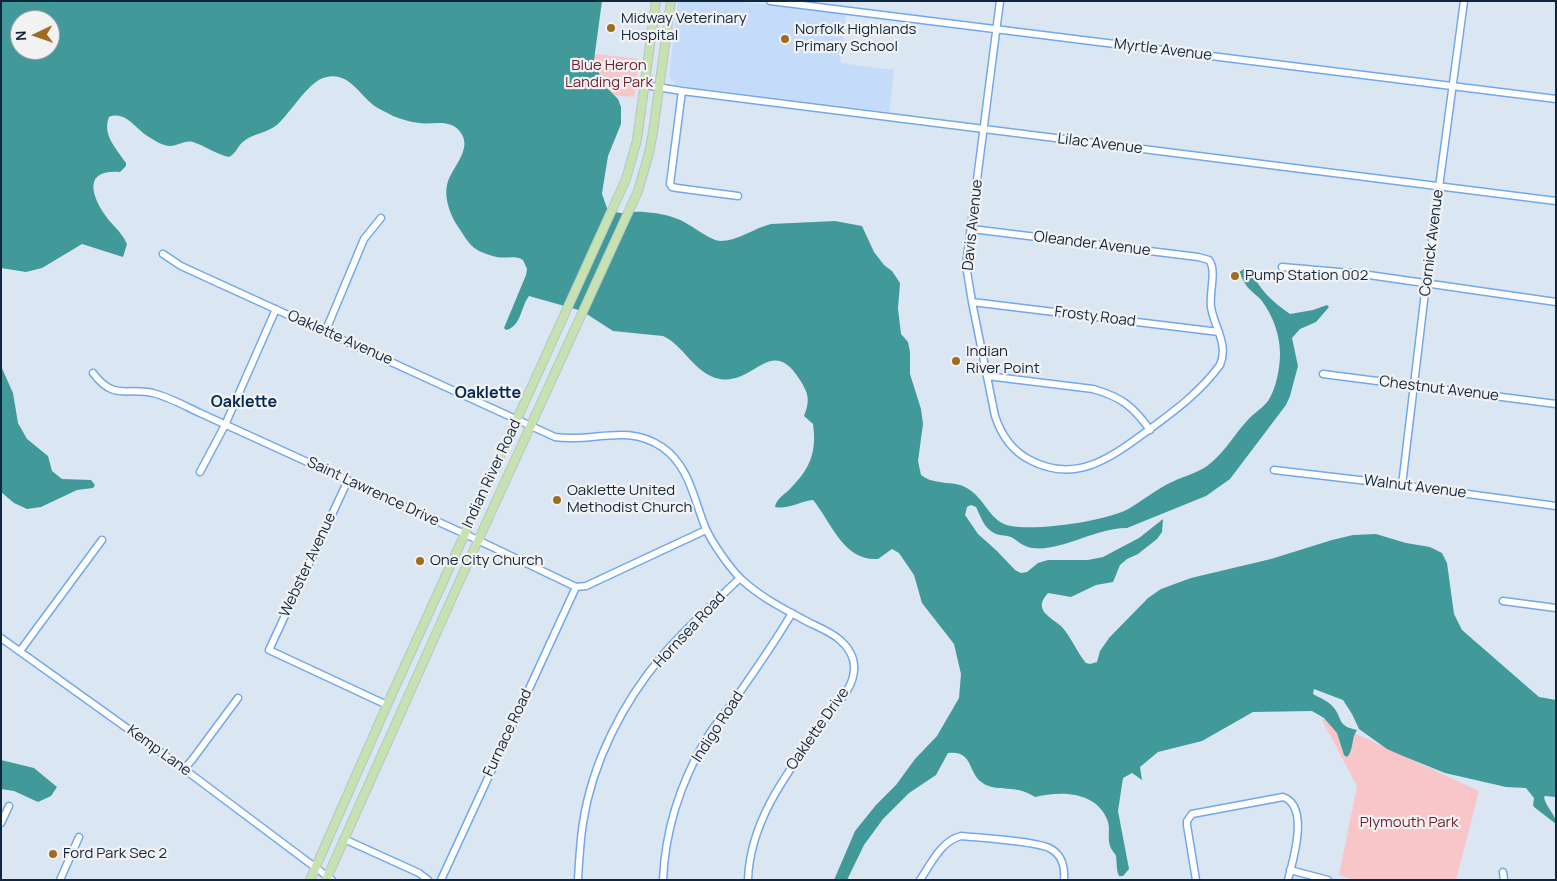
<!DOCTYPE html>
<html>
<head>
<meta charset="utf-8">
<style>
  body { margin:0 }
  #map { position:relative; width:1557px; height:881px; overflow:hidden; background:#dbe6f3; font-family:Manrope,sans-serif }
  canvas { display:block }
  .frame { position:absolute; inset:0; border:2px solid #10253e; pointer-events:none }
  .north { position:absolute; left:10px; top:10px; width:50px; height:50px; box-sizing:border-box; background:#f2f2f2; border:1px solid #98a0aa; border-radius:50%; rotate:267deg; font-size:14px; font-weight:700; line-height:20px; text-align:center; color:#10253e }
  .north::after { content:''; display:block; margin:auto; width:18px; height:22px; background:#9e6d21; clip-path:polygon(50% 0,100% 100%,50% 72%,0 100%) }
</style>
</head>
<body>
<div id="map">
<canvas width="1557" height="881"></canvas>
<div class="frame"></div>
<div class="north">N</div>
</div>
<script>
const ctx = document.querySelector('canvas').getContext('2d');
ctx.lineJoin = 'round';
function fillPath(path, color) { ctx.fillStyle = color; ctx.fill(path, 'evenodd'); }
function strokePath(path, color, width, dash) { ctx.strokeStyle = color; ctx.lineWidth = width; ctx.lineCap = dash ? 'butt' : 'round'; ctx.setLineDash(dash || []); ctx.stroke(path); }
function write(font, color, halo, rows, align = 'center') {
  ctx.font = font + ' Manrope,sans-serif'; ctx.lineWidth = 4.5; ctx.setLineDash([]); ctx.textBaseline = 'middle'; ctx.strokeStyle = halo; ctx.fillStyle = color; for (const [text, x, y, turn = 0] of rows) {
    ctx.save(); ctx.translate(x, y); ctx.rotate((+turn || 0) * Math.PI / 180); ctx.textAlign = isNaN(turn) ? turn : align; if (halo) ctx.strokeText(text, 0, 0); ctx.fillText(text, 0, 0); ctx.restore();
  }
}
const built = new Path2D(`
  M678,1H736L846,14L840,63L894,70L889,112L675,85L669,76Z`);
const green = new Path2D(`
  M596,54L639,59L634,97L589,93L585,67L598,57L576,72Z
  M1324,719L1479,791L1456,880H1355L1339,875L1357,786L1322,720Z`);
const water = new Path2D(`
  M1,1H602L594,60L603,84L618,99L621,107V124L608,156L603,187L602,194L607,208C611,210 617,213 621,213C624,214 626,212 629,212C643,211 662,213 675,218C689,222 708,240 720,241C738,241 754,228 771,224L835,221L862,226L874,252L884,265L892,271L900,283L898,309L901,334L908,342L910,352V374L921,409L923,424L918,461L921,475C937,487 956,479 970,490C986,501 991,523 1011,526C1037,531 1108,521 1130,508C1144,500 1156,489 1172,482C1186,475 1200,473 1212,462C1226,450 1234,435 1246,422C1252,414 1262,409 1268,401C1276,389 1280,368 1280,354C1280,335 1273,316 1262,301C1257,295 1250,291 1246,285C1243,281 1241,276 1239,272L1244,269L1249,270C1263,292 1269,299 1290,314L1313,310L1327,305L1329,307L1316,322L1300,329L1292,338L1298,366L1290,396L1286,405L1230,479L1206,496L1127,528C1096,527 1056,555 1028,547C1021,545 1017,540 1011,537C1007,535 1001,536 996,534C984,529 981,517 976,507L971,505L967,507L965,515L978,534L997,551L1015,570L1021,573L1027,572L1038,563L1048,560H1088L1103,557L1139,538L1163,519L1162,532L1157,539L1138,554L1127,559L1120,565L1113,582L1096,585L1071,597L1048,593C1045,597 1041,601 1042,607C1043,615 1056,621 1062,627C1071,637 1077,652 1086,663L1090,664L1097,662L1100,651L1109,638L1148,598L1161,589L1191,578L1271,559L1332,540L1353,535L1376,534L1406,543L1430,547L1442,553L1447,563L1454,614L1462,630L1539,697L1556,700V797L1545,796L1544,797C1546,808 1556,814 1556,824L1534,807L1533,805L1534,798L1526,788L1506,787L1445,773L1403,756L1387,749L1359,729L1352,714L1343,700L1314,689L1313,694C1320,698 1329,701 1334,708C1343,719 1337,726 1357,730C1351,738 1354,750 1347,757L1344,755L1337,733L1324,718L1312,711L1253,712L1202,741L1158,752L1140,767L1142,780L1132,773L1123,778L1118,811L1129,869L1123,876H1119C1116,869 1117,863 1116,856C1115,853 1111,850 1110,846C1107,837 1111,828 1107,819C1095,791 1060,791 1035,797C1032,795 1028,793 1025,792C1011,786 992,792 980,781C968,770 972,750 948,753L936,775L909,793L883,819L864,845L847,880H834L855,831L876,805L896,785L915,759L937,736L959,698L961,674L954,644L922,603L914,575L899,553L892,549L878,559C843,561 832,523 813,500C801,501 787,510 775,507C776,500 783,495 789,490C810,469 817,453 813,424L804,416C810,401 809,394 800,380C771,334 755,385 720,379C695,375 684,345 663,336L613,331L582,311L529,296C521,306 521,327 506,330L504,328L526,275L527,269L523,260C515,255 506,259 497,257C491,256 480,252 476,249C469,245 463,234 459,228C451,217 444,199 447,185C450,169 473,150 461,133C451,118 433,125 419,123C411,122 400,119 393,116C388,113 381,110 376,107C359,95 348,69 323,78C307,84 291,112 278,124C268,133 254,133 244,141C238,145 236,154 229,157C216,154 205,146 193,142C184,140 178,146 170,146C163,146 154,140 149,137C136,130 126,110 109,117C102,135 116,148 126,163V166L120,172C87,169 89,190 103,212C111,225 120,229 127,244L123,257L82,244L42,268L26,272L1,268ZM20,20H50V50H20Z
  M1,366L13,393L18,423L27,439L48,456L52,471L62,479L91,480L95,485L93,488L77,490L41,507L27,509L14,503L1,492Z
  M1,760L34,768L57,787L51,796L38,802L14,791L1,789Z`);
const minor = new Path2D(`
  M770,1L1556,99
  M645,85L682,91L1556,201
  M682,91L670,184L672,187L677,188L738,196
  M972,229L1198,257L1209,260C1217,270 1209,293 1211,307C1214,327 1229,344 1220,365C1200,392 1177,409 1150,429C1113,456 1077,485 1030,460C1012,451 1001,434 995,416L972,302L966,265L1000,1
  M163,254L181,266L555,437C594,443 626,423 662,447C690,466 694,501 706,529C713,544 729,567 741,579C760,597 784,609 808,622C818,627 831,632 840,640C849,648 855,658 854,670C853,690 836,703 826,718C792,767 750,817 748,880
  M1282,267L1362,274L1556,302
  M972,302L1219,332
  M326,330L364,239L381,218
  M93,373C114,401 126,387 153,393C169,397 185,406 200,413L465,534L576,587L586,586L706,530
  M1323,374L1556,404
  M987,376L1093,389C1121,397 1133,406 1150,430
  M1274,470L1402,485L1556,506
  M200,472L225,425L276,309
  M348,480L269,650L387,705
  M1402,485L1426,284L1464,1
  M1503,601L1556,608
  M1,638L184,769L332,880
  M20,651L102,540
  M184,769L192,760L238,698
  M1,823L9,806
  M344,839L419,873L428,880
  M1290,870L1328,880
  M1503,872L1504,880
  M60,880L79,837
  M441,880L576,587
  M578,880C579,861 580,842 583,823C592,763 623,702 662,656C686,628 714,603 740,578
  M663,880C665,830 681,782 706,739C714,726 724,714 733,702C753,673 774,644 792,613
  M920,880C931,864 941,841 961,836C980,838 1037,841 1051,849C1062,855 1065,868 1064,880
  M1196,880L1187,825V821L1192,814L1283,797C1310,806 1293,860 1288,880`);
const major = new Path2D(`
  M310,880L387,705L626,179L637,140L656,1
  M326,880L456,589L638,191L649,153L653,132L671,1`);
const markers = [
  [611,28,5,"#9e6d21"],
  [785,39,5,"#9e6d21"],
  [1235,276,5,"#9e6d21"],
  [956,361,5,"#9e6d21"],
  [557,500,5,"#9e6d21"],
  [420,561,5,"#9e6d21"],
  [53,854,5,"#9e6d21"]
];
const poiNames = [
  ["Midway Veterinary",621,19],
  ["Hospital",621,36],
  ["Norfolk Highlands",795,30],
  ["Primary School",795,47],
  ["Pump Station 002",1245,276],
  ["Indian",966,352],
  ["River Point",966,369],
  ["Oaklette United",567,491],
  ["Methodist Church",567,508],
  ["One City Church",430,561],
  ["Ford Park Sec 2",63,854]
];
const streetNames = [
  ["Myrtle Avenue",1163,50,7],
  ["Lilac Avenue",1100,144,7],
  ["Davis Avenue",973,225,-84],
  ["Cornick Avenue",1432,243,-83],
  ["Oleander Avenue",1092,244,7],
  ["Frosty Road",1095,317,7],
  ["Oaklette Avenue",340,338,24],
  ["Chestnut Avenue",1439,389,7],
  ["Indian River Road",492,474,-65],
  ["Walnut Avenue",1415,487,7],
  ["Saint Lawrence Drive",373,492,25],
  ["Webster Avenue",308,565,-65],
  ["Hornsea Road",690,630,-47],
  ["Indigo Road",718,727,-57],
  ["Oaklette Drive",818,729,-55],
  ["Furnace Road",508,733,-65],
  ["Kemp Lane",159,751,36]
];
const parkNames = [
  ["Blue Heron",609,66],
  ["Landing Park",609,83],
  ["Plymouth Park",1409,823]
];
const neighbourhoodNames = [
  ["Oaklette",488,394],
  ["Oaklette",244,403]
];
fillPath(built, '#c4dcf9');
fillPath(green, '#f8c5c8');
fillPath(water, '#419a99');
strokePath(minor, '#73a8e8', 9);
strokePath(major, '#bcc2c9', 10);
strokePath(minor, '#fff', 6);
strokePath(major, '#c5e2b0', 8);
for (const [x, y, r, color] of markers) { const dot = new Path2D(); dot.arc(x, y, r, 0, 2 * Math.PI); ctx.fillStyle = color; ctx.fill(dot); strokePath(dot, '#f2f2f2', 2); }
write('15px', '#10253e', '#f2f2f2', poiNames, 'left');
write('15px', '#10253e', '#f2f2f2', streetNames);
write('15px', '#701e2e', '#f2f2f2', parkNames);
write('bold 16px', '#012952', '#f2f2f2', neighbourhoodNames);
</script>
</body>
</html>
